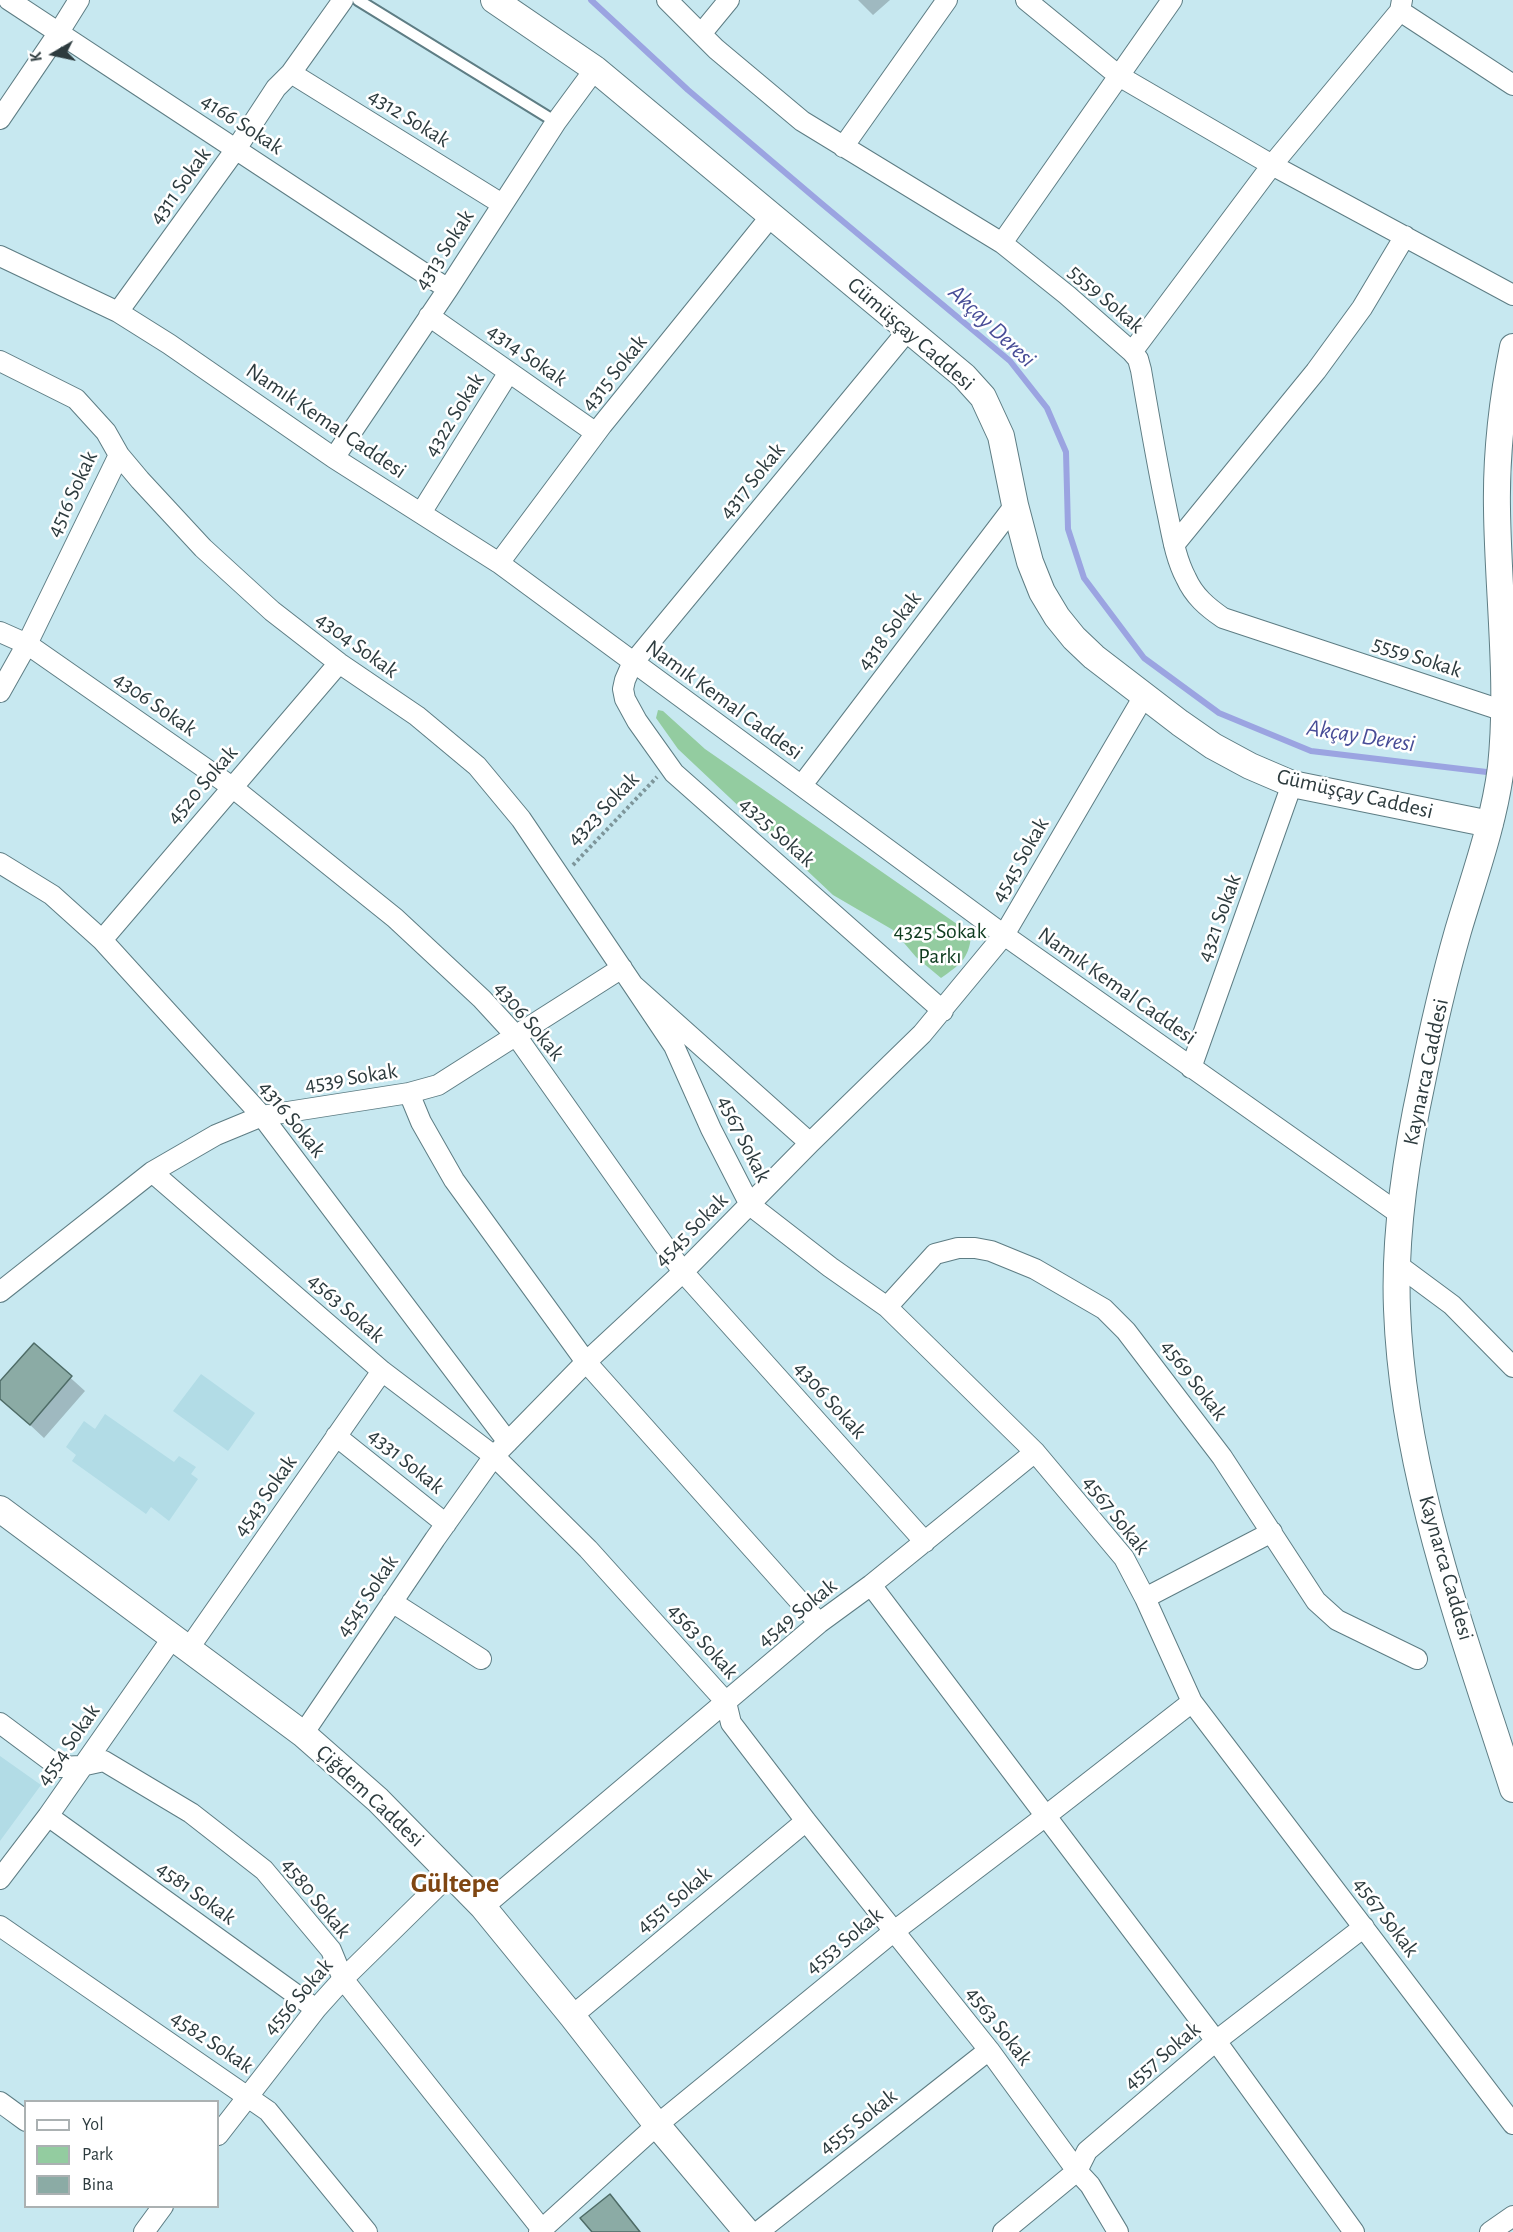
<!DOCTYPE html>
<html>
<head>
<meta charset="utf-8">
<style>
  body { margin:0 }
  #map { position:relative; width:1513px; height:2232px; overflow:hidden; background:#c7e8f0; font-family:"Alegreya Sans",sans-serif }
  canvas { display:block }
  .legend { position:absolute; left:24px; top:2100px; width:195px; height:108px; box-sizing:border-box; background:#fff; border:2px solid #abb1b2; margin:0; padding:8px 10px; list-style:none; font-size:18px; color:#2d3b3e }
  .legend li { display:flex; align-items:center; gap:12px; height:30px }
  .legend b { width:30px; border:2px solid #abb1b2 }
  .north { position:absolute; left:24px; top:24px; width:60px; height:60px; -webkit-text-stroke:4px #fff; paint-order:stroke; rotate:261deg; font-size:16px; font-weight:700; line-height:24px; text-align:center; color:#2d3b3e }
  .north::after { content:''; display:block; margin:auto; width:21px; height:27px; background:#2d3b3e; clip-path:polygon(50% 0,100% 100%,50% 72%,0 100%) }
</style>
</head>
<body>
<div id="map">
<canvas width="1513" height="2232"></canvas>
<ul class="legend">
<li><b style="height:8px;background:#fff"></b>Yol</li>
<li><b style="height:16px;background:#93cca0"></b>Park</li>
<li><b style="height:16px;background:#8baba5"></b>Bina</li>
</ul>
<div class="north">K</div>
</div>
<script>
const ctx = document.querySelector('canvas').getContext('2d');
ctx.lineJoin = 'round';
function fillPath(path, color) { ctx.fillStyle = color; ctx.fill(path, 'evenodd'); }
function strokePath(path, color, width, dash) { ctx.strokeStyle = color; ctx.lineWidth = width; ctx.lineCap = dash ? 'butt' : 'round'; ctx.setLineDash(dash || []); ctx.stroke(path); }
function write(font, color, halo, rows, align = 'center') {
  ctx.font = font + ' "Alegreya Sans",sans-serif'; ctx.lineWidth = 5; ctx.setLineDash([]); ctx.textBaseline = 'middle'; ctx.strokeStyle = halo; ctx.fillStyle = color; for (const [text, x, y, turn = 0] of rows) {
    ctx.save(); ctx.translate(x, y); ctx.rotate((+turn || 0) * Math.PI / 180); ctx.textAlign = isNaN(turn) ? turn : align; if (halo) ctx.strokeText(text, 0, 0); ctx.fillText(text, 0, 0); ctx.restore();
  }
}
const built = new Path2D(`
  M201,1374L255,1413L228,1451L173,1411Z
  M105,1414L174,1462L179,1456L196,1467L191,1474L198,1479L169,1521L151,1507L146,1514L72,1461L76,1455L66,1447L84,1421L95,1429Z
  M0,1756L41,1785L0,1841Z`);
const green = new Path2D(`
  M658,710L663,711L705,749L967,931L971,936C969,959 959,965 941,978L916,957L893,930L833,895L678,749L656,718Z`);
const shadow = new Path2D(`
  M858,0H890L873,15Z
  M34,1345L85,1391L44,1438L0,1397V1384Z
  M610,2196L620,2206L641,2232H594Z`);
const stream = new Path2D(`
  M591,0L688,90L821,203L1010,361L1047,408L1066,452L1068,529L1084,578L1144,658L1219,713L1311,751L1495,773`);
const building = new Path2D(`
  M34,1343L72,1376L30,1425L0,1399V1381Z
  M610,2194L640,2232H592L580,2218Z`);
const path = new Path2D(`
  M573,865L657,777`);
const service = new Path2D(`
  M358,0L556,122`);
const minor = new Path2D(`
  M9,0L448,289
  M667,0L716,49L802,121L1002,243L1067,295L1132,352L1138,359L1141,370C1149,417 1157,464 1167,511C1172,534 1175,557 1186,578C1194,596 1207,607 1223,618L1504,711
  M1026,0L1119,76L1272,165L1513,295
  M1400,11L1513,85
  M701,34L729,0
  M291,73L502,204
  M0,119L59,32L79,0
  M843,147L947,0
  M1002,243L1172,0
  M0,256L118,312L169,344L334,458L499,563L1004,935L1401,1215
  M118,312L236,149L276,88L291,73L343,0
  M429,316L596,433
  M909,329L632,664L625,680L623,689L625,699L637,721L674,773L943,1011
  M1132,352L1272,165L1400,11L1402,0
  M0,361L76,399L106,432L119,455L27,644L0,692
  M119,455L140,480L203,548L272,611L339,663L417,716L477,766L521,819L633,985L810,1143
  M334,458L448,289L556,122L595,69
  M421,513L509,372
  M1174,545L1316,371L1362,308L1405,236
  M499,563L602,425L771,216
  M0,632L27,644L232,787L395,918L482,999L517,1037L683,1272L925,1542
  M802,785L1015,505
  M0,863L52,895L102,940L262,1116L508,1442
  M102,940L339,663
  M633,985L674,1046L711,1129L750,1205L830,1267L887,1307L1035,1452L1124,1558L1145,1598L1192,1702L1513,2124
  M1191,1068L1292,784
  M409,1093L421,1122L454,1180L586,1362L819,1623
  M152,1172L382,1371L494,1456L588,1549L726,1702L731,1723L806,1821L989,2050L1077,2171L1090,2185L1118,2232
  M1398,1265L1452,1305L1513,1367
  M0,1292L152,1172L216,1135L262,1116L409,1093L438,1085L622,968
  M887,1307L935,1254L958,1248H975L991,1251L1035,1269L1104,1309L1126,1331L1222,1457L1316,1601L1337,1620L1417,1659
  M336,1436L446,1524
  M871,1585L1216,2041L1354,2232
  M1145,1598L1272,1532
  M392,1602L481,1659
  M189,1648L382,1371
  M0,1723L59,1767L81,1766L104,1761L191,1813L264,1870L331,1950L343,1979L544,2232
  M303,1734L435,1539L494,1456L586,1362L683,1272L810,1143L922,1034L1004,935L1144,696
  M48,1816L316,2009
  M0,1879L48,1816L173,1637
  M483,1907L819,1623L871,1585L1035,1452
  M0,1926L268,2111L367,2232
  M572,2016L806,1821
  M0,2102L26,2121
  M218,2135L316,2009L343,1979L451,1873
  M144,2232L163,2206
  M539,2232L657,2125L893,1932L1047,1815L1192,1702
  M758,2232L989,2050
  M1003,2232L1077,2171L1087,2151L1216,2041L1364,1927
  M1490,2232L1513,2216`);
const tertiary = new Path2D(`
  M494,0L595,69L964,376L983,397L1001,436L1015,505L1030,562L1042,592L1057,617L1074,638L1094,657L1180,723L1213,746L1250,766L1292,784L1490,824
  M1513,347C1502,401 1496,454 1497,509C1498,594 1510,682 1501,767C1494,823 1474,877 1458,931C1444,980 1432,1032 1422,1082C1406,1156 1394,1234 1397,1309C1403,1474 1463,1633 1513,1789
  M0,1509L303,1734L378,1800L483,1907L572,2016L657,2125L747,2232`);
const streetNames = [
  ["4312 Sokak",409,118,32],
  ["4166 Sokak",242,124,33],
  ["4311 Sokak",180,186,-54],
  ["4313 Sokak",444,250,-57],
  ["5559 Sokak",1106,299,41],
  ["Gümüşçay Caddesi",911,334,41],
  ["4314 Sokak",527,355,35],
  ["4315 Sokak",614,373,-51],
  ["4322 Sokak",454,415,-58],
  ["Namık Kemal Caddesi",326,421,34],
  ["4317 Sokak",752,481,-51],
  ["4516 Sokak",72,494,-65],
  ["4318 Sokak",889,631,-53],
  ["4304 Sokak",357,645,36],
  ["5559 Sokak",1417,657,18],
  ["Namık Kemal Caddesi",724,700,36],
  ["4306 Sokak",155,704,35],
  ["4520 Sokak",202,785,-49],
  ["Gümüşçay Caddesi",1355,794,13],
  ["4323 Sokak",603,809,-46],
  ["4325 Sokak",777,832,42],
  ["4545 Sokak",1020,860,-60],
  ["4321 Sokak",1219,918,-70],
  ["Namık Kemal Caddesi",1117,986,35],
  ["4306 Sokak",529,1021,50],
  ["Kaynarca Caddesi",1426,1072,-78],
  ["4539 Sokak",351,1078,-9],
  ["4316 Sokak",292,1119,51],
  ["4567 Sokak",744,1139,64],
  ["4545 Sokak",691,1230,-45],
  ["4563 Sokak",346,1308,41],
  ["4569 Sokak",1194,1380,53],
  ["4306 Sokak",830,1400,48],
  ["4331 Sokak",406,1461,39],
  ["4543 Sokak",265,1496,-55],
  ["4567 Sokak",1116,1515,52],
  ["Kaynarca Caddesi",1446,1568,74],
  ["4545 Sokak",367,1596,-56],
  ["4549 Sokak",797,1613,-39],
  ["4563 Sokak",703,1641,48],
  ["4554 Sokak",68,1745,-55],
  ["Çiğdem Caddesi",370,1796,43],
  ["4581 Sokak",196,1893,36],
  ["4580 Sokak",316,1898,51],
  ["4551 Sokak",674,1900,-40],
  ["4567 Sokak",1386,1917,53],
  ["4553 Sokak",844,1941,-39],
  ["4556 Sokak",298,1997,-49],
  ["4563 Sokak",999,2026,52],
  ["4582 Sokak",212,2042,34],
  ["4557 Sokak",1162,2056,-40],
  ["4555 Sokak",858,2122,-38]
];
const parkNames = [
  ["4325 Sokak",940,931],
  ["Parkı",940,956]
];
const waterNames = [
  ["Akçay Deresi",992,326,43],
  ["Akçay Deresi",1361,736,9]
];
const districtNames = [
  ["Gültepe",455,1884]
];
fillPath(built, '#b2dce6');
fillPath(green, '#93cca0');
fillPath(shadow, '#0003');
strokePath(stream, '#9ba4e1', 6);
fillPath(building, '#8baba5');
strokePath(building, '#4e6c67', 1.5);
strokePath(service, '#5e7d84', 14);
strokePath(minor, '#5e7d84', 22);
strokePath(tertiary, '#5e7d84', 28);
strokePath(path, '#7d959a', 4, [3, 3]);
strokePath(service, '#fff', 10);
strokePath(minor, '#fff', 20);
strokePath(tertiary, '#fff', 26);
write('22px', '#2d3b3e', '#fff', streetNames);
write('22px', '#0e3b1e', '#fff', parkNames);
write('italic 24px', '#484d97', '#fff', waterNames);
write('bold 28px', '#7f4612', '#fff', districtNames);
</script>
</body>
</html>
